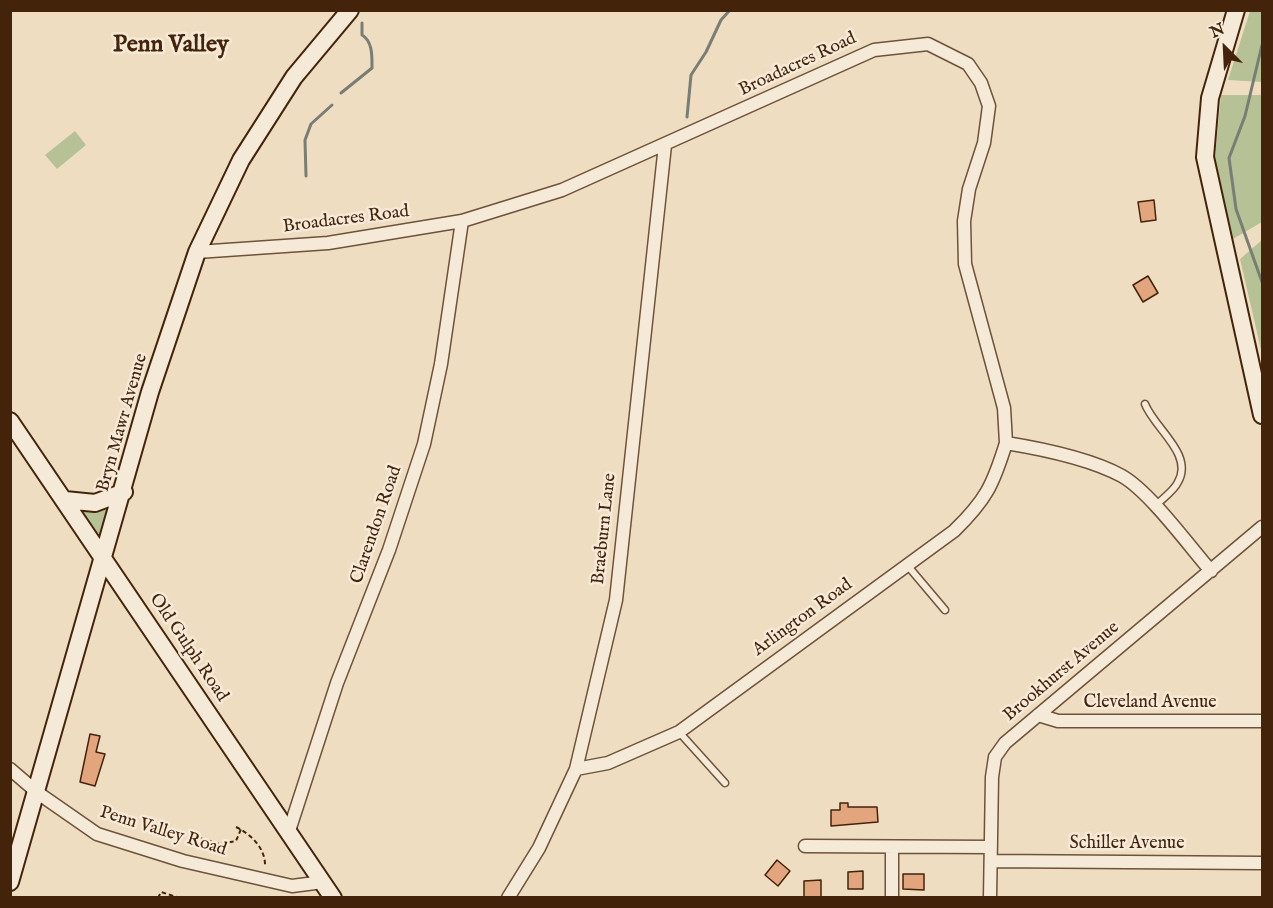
<!DOCTYPE html>
<html>
<head>
<meta charset="utf-8">
<style>
  body { margin:0 }
  #map { position:relative; width:1273px; height:908px; overflow:hidden; background:#efddc2; font-family:"IM FELL English",serif }
  canvas { display:block }
  .frame { position:absolute; inset:0; border:12px solid #43240b; pointer-events:none }
  .north { position:absolute; left:1195px; top:18px; width:60px; height:60px; -webkit-text-stroke:4px #f5e9d7; paint-order:stroke; rotate:336deg; font-size:16px; font-weight:700; line-height:24px; text-align:center; color:#43240b }
  .north::after { content:''; display:block; margin:auto; width:21px; height:27px; background:#43240b; clip-path:polygon(50% 0,100% 100%,50% 72%,0 100%) }
</style>
</head>
<body>
<div id="map">
<canvas width="1273" height="908"></canvas>
<div class="frame"></div>
<div class="north">N</div>
</div>
<script>
const ctx = document.querySelector('canvas').getContext('2d');
ctx.lineJoin = 'round';
function fillPath(path, color) { ctx.fillStyle = color; ctx.fill(path, 'evenodd'); }
function strokePath(path, color, width, dash) { ctx.strokeStyle = color; ctx.lineWidth = width; ctx.lineCap = dash ? 'butt' : 'round'; ctx.setLineDash(dash || []); ctx.stroke(path); }
function write(font, color, halo, rows, align = 'center') {
  ctx.font = font + ' "IM FELL English",serif'; ctx.lineWidth = 5; ctx.setLineDash([]); ctx.textBaseline = 'middle'; ctx.strokeStyle = halo; ctx.fillStyle = color; for (const [text, x, y, turn = 0] of rows) {
    ctx.save(); ctx.translate(x, y); ctx.rotate((+turn || 0) * Math.PI / 180); ctx.textAlign = isNaN(turn) ? turn : align; if (halo) ctx.strokeText(text, 0, 0); ctx.fillText(text, 0, 0); ctx.restore();
  }
}
const green = new Path2D(`
  M1250,11H1262V82L1228,80Z
  M1221,95H1262V222L1233,239L1215,158Z
  M75,131L86,145L57,169L45,155Z
  M1262,240V354L1240,259Z
  M109,505L102,534L95,533L81,512L83,509Z`);
const stream = new Path2D(`
  M1262,45L1245,116L1229,158L1236,209L1262,282
  M341,93L372,68C372,58 373,41 362,35V23
  M687,117L691,75L706,52L721,20L730,10
  M306,176L305,140L311,124L332,105`);
const building = new Path2D(`
  M1154,200L1156,220L1141,222L1138,202Z
  M1148,276L1158,293L1143,302L1133,285Z
  M90,734L100,736L96,752L105,754L95,786L80,782Z
  M840,803H848V807H877L878,822L831,826V810H840Z
  M777,860L790,871L778,886L765,875Z
  M863,871V889H848V872Z
  M903,874H924V890L903,889Z
  M821,880V897H804V881Z`);
const path = new Path2D(`
  M236,827C252,835 266,849 265,867
  M193,836L220,844L236,841L241,829
  M158,898L161,892L180,898`);
const lane = new Path2D(`
  M1145,404C1154,428 1194,454 1178,482C1174,491 1162,499 1155,506
  M907,565L945,610
  M679,732L725,783`);
const street = new Path2D(`
  M197,252L328,243L462,221L562,190L874,50L928,44L968,64L981,83L989,106L984,143L969,189L964,221L965,264L1004,408L1006,443C1043,449 1089,458 1122,476C1150,492 1189,546 1211,571
  M1038,715L1058,721H1262
  M10,769L38,793L97,834L183,861L292,886L323,882
  M576,769L608,763L679,732L954,531C986,500 993,485 1006,443
  M289,831L337,683L389,550L424,444L441,364L462,221
  M805,846L991,847
  M991,861L1262,863
  M508,898L539,848L576,769L616,600L665,145
  M892,898V848
  M990,898L992,777L995,757L1005,743L1262,527`);
const secondary = new Path2D(`
  M1236,10L1210,98L1205,157L1262,415
  M10,421L333,898
  M65,500L95,503L124,492
  M10,882L150,392L197,252L241,160L294,77L350,10`);
const streetNames = [
  ["Broadacres Road",798,65,-25],
  ["Broadacres Road",346,220,-7],
  ["Bryn Mawr Avenue",123,423,-74],
  ["Clarendon Road",377,525,-71],
  ["Braeburn Lane",605,529,-84],
  ["Arlington Road",803,618,-36],
  ["Old Gulph Road",188,648,56],
  ["Brookhurst Avenue",1062,672,-40],
  ["Cleveland Avenue",1150,703],
  ["Penn Valley Road",163,832,17],
  ["Schiller Avenue",1127,844]
];
const districtNames = [
  ["Penn Valley",171,46]
];
fillPath(green, '#b6c295');
strokePath(stream, '#787e74', 3);
fillPath(building, '#e2a57d');
strokePath(building, '#43240b', 1.5);
strokePath(lane, '#6e5239', 9);
strokePath(street, '#6e5239', 15);
strokePath(secondary, '#43240b', 20);
strokePath(path, '#43240b', 2, [4.5, 3]);
strokePath(lane, '#f5e9d7', 6);
strokePath(street, '#f5e9d7', 12);
strokePath(secondary, '#f5e9d7', 16);
write('18px', '#43240b', '#f5e9d7', streetNames);
write('bold 24px', '#43240b', '#f5e9d7', districtNames);
</script>
</body>
</html>
